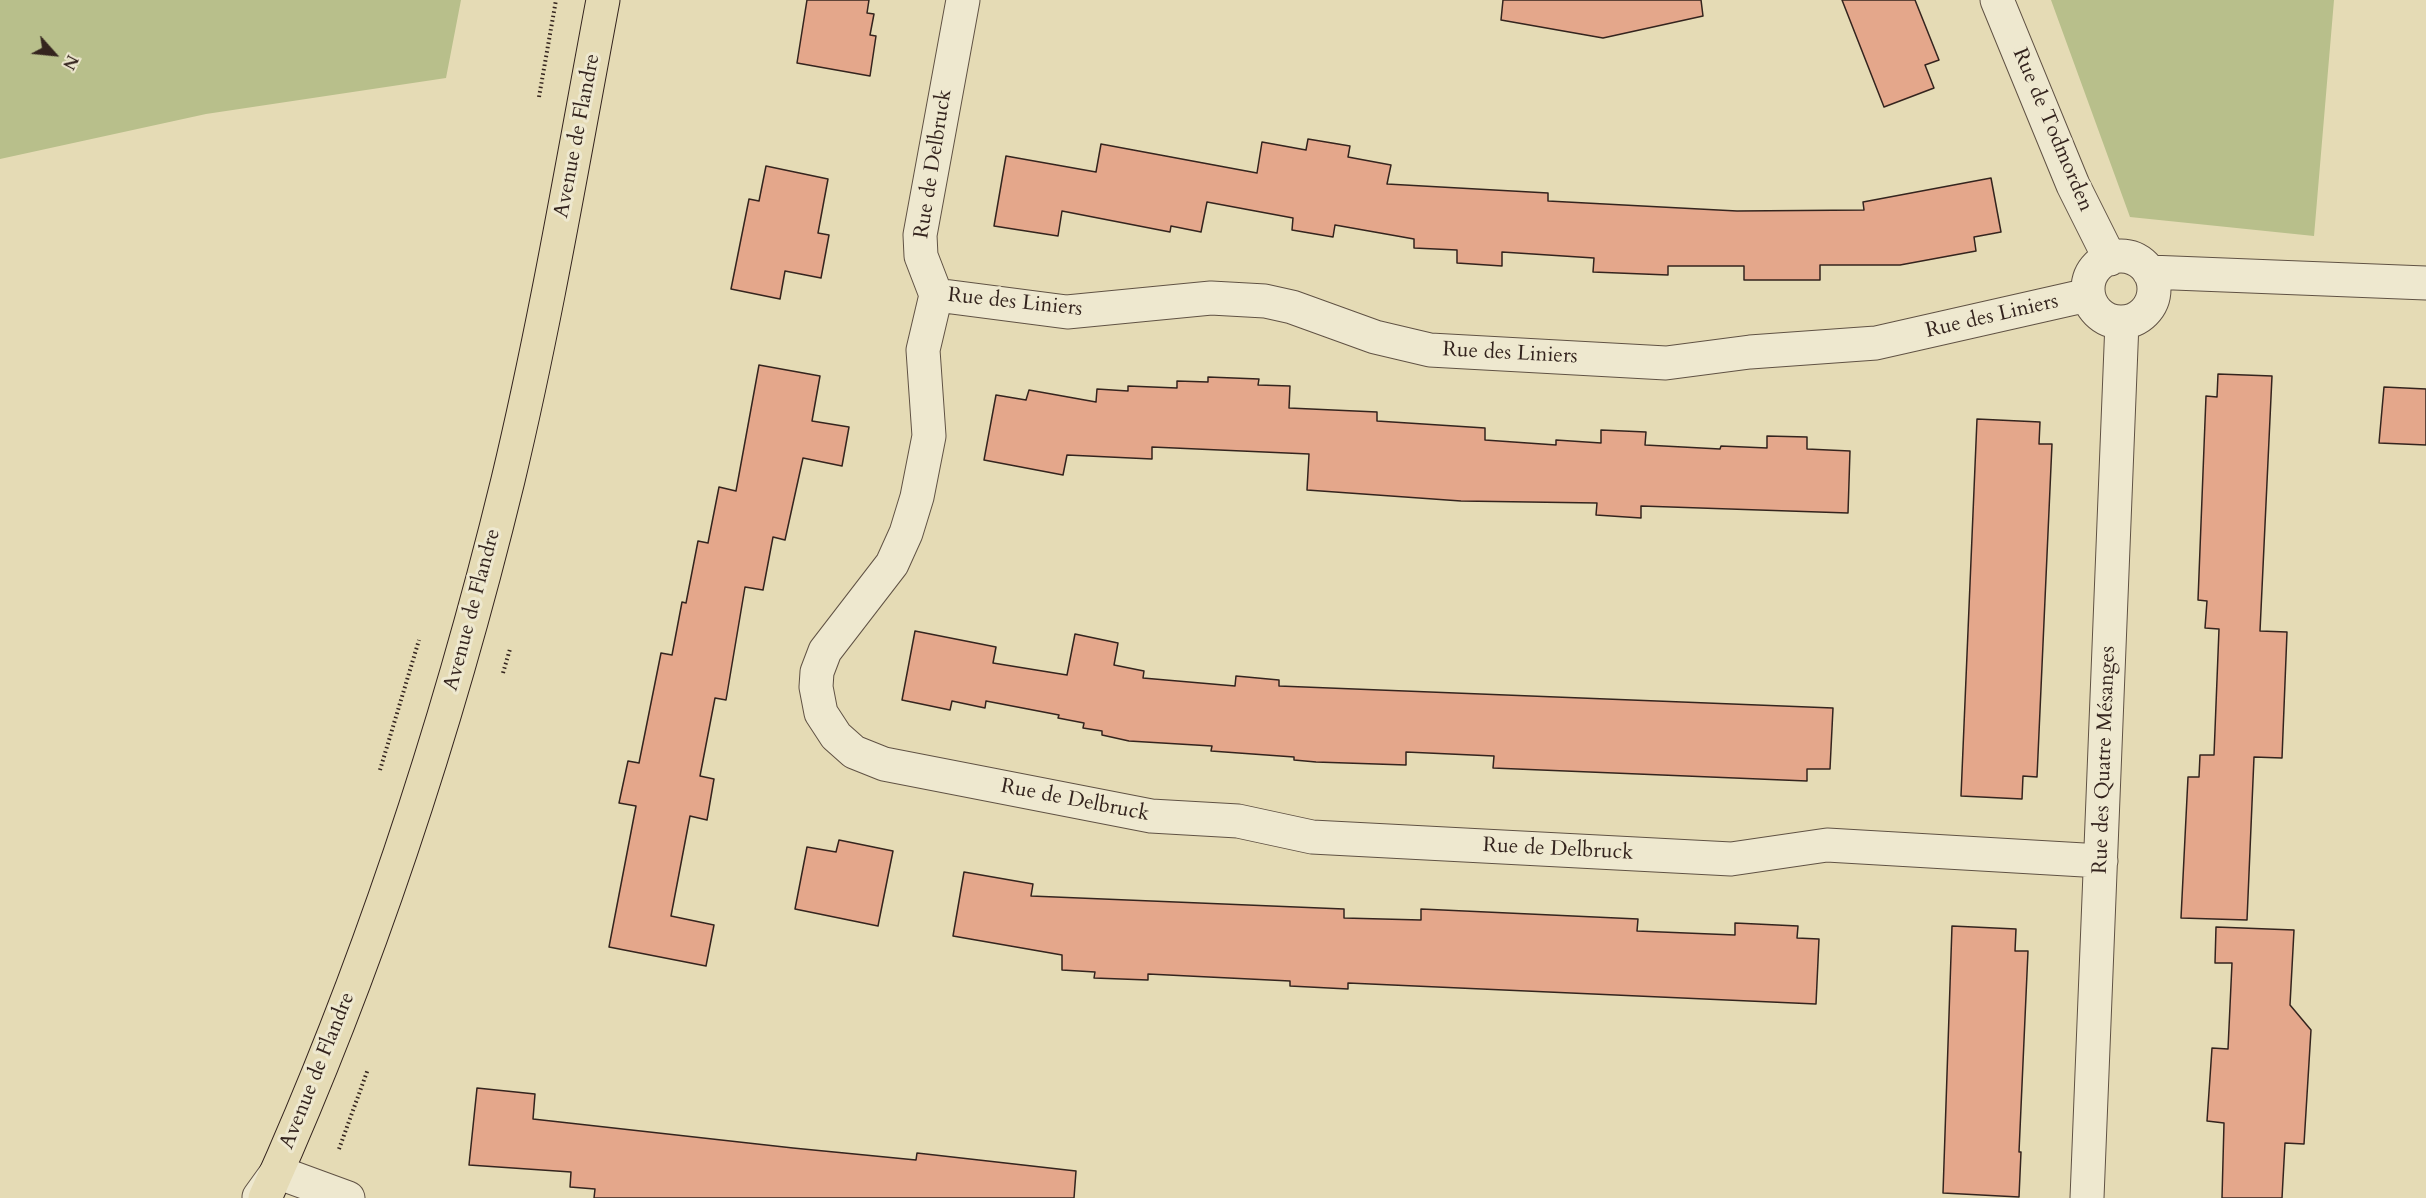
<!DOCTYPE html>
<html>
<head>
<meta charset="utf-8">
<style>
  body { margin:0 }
  #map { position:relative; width:2426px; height:1198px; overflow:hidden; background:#e5dbb5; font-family:Cardo,serif }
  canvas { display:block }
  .north { position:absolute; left:24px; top:24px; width:60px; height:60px; -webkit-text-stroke:4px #eee8cf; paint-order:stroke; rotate:117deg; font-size:16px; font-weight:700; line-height:24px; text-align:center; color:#34241e }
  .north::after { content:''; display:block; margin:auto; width:21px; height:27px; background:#34241e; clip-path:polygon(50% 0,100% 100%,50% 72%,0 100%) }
</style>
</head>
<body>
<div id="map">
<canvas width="2426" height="1198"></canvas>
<div class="north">N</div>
</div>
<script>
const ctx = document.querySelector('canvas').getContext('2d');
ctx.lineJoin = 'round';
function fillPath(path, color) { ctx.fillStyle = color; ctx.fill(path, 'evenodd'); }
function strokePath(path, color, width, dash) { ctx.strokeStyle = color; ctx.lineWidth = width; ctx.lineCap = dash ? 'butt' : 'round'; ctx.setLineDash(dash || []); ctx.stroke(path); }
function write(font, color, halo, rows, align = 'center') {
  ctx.font = font + ' Cardo,serif'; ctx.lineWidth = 6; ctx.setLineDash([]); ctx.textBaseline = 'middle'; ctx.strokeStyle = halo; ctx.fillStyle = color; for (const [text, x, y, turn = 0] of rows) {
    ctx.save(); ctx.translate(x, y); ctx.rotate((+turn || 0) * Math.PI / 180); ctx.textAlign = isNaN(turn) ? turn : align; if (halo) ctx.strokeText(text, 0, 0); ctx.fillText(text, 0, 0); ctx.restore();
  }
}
const green = new Path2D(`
  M0,0H461L446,78L206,114L0,159Z
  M2051,0H2334L2314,236L2130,217Z`);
const building = new Path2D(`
  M807,0H869L867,13L874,14L870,35L876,36L870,76L797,63Z
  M1503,0H1701L1703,16L1603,38L1501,20Z
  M1842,0H1915L1939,60L1925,65L1934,88L1884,107Z
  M1308,139L1350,146L1348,157L1391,165L1387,184L1548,193V201L1737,211L1864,210L1863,202L1991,178L2001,232L1974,237L1976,251L1900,265H1820V280H1744V266H1668V275L1593,272L1594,258L1502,252V266L1457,263V250L1414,248V239L1335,225L1333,237L1292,230L1293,218L1207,202L1201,232L1171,226L1170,232L1062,211L1058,236L994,226L1006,156L1096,172L1101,144L1257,173L1262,142L1306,150Z
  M766,166L828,179L818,233L829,235L821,278L785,271L780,299L731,289L749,199L759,201Z
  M759,365L820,376L812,421L849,427L842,466L803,458L785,540L773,537L763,590L745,587L726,700L715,698L700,776L714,779L707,820L690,816L671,916L714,925L706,966L609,947L636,806L619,803L628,761L639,763L661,653L672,655L682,602L686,603L698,541L708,543L719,487L736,491Z
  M2218,374L2272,376L2260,631L2287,632L2282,758L2254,757L2247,920L2181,918L2188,777H2199L2200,755H2214L2219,629L2205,628L2207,601L2198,600L2206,396L2217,397Z
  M1208,377L1259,379L1258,385L1290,386L1289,408L1377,412V421L1485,428V440L1556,445V440L1601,443V430L1646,432L1645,445L1720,449L1721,446L1767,448V436L1807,437V449L1850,451L1848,513L1641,506V518L1596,515L1597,503L1461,501L1307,490L1309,454L1152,447V459L1067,455L1063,475L984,460L996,395L1026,400L1029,390L1096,402L1097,389L1128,391V386L1177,388V381L1208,382Z
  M2384,387L2426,389V445L2379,443Z
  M1977,419L2040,422L2039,444H2052L2037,777L2023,776L2022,799L1961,796Z
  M915,631L996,647L993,663L1067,675L1075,634L1118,643L1114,665L1144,671L1143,678L1235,686L1236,676L1279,680V686L1833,708L1830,769H1807V781L1493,768L1494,756L1406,752V765L1316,762L1294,760V757L1211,751L1212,746L1129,741L1102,735V731L1083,728L1084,723L1058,718L1059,715L986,701L985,708L952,701L950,710L902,700Z
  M839,840L893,851L878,926L795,909L807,847L836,852Z
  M964,872L1033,884L1031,896L1344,909V918L1421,920V909L1638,919L1637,931L1735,935V923L1798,926L1797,938L1819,939L1816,1004L1348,983V989L1290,986V981L1148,974V980L1094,978L1095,972L1062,970V955L953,936Z
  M1952,926L2016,929L2015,951H2028L2019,1152H2021L2019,1197L1943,1193Z
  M2216,927L2294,930L2290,1005L2311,1030L2304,1144L2285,1143L2282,1198H2222L2224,1123L2207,1121L2212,1048L2228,1049L2232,963H2215Z
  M477,1088L535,1094L533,1119L793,1148L916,1160L917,1153L1076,1171L1074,1198H594L595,1189L570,1187L571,1172L469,1165Z`);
const path = new Path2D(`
  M539,97L556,0
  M503,673L510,649
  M380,770L419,640
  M339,1149L368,1069`);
const minor = new Path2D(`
  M963,0L920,235L921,256L936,295L923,350L929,436L917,497L906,533L892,564L825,651L817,672L816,687L821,713L836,736L854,752L884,764L1151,816L1238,821L1312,837L1731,859L1827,845L2101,861
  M1997,0L2073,185L2110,259
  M2088 289a33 33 0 1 1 66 0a33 33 0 1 1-66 0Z
  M2149,272L2426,283
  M936,295L1067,312L1211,298L1265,301L1292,307L1375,337L1430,350L1666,363L1750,352L1876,343L2088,295
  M259,1197L277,1172L348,1198
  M2087,1198L2122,322`);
const major = new Path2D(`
  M265,1198C369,967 448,726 508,480C546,321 573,160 603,0`);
const streetNames = [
  ["Rue de Todmorden",2052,130,67],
  ["Avenue de Flandre",578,136,-79],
  ["Rue de Delbruck",934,164,-81],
  ["Rue des Liniers",1015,303,6],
  ["Rue des Liniers",1992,317,-13],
  ["Rue des Liniers",1510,354,3],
  ["Avenue de Flandre",473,610,-75],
  ["Rue des Quatre Mésanges",2105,760,-88],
  ["Rue de Delbruck",1075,801,11],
  ["Rue de Delbruck",1558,850,3],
  ["Avenue de Flandre",318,1071,-68]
];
fillPath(green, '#b8bf8b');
fillPath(building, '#e4a78b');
strokePath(building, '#34241e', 1.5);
strokePath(minor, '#605244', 35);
strokePath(major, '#34241e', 35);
strokePath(path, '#34241e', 4, [1.5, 3]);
strokePath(minor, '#eee8cf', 33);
strokePath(major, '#e5dbb5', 33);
write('21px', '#34241e', '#eee8cf', streetNames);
</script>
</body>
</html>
